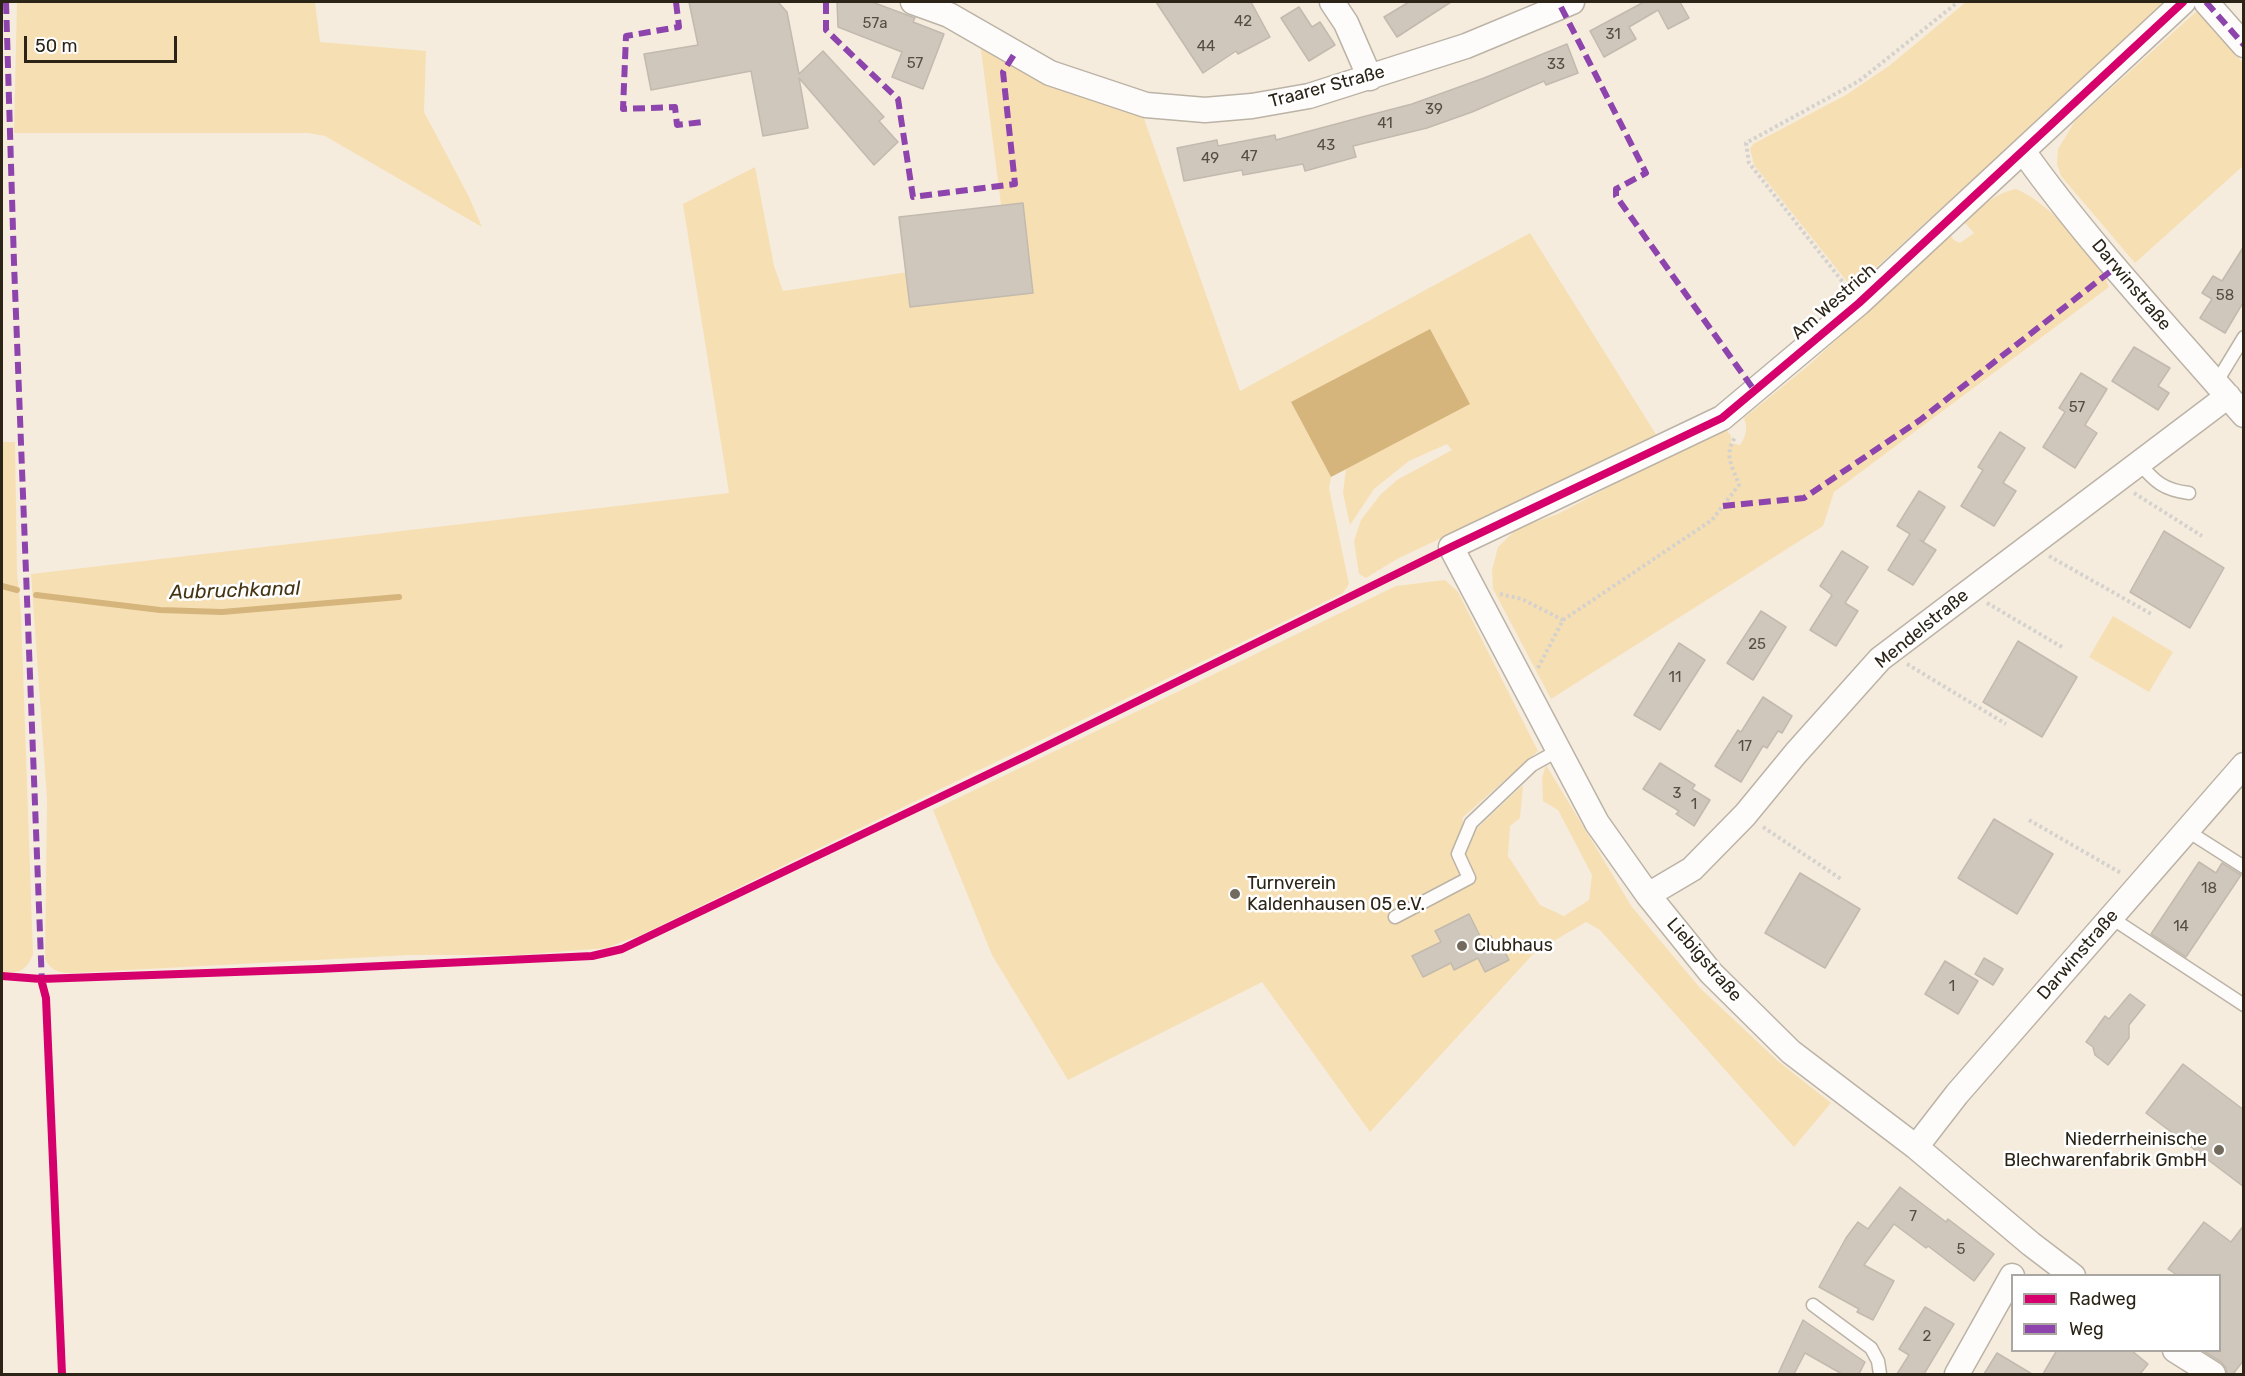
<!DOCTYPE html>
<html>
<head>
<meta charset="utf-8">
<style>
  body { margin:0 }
  #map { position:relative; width:2245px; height:1376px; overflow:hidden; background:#f5ecde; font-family:Rubik,sans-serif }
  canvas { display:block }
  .frame { position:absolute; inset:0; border:3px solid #2b2417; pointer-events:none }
  .legend { position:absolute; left:2011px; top:1274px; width:210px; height:78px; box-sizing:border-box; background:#fff; border:2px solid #aaa7a2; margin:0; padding:8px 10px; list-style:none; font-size:18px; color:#2b2417 }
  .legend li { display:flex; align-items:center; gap:12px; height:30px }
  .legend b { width:30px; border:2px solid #aaa7a2 }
  .scale { position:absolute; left:24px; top:36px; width:153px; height:27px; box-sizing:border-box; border:3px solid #2b2417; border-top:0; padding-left:8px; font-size:18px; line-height:21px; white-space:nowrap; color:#2b2417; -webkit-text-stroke:4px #fff; paint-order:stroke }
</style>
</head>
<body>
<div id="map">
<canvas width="2245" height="1376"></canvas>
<div class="frame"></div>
<ul class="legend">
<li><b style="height:8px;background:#d6006c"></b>Radweg</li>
<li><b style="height:8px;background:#8e44ad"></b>Weg</li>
</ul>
<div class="scale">50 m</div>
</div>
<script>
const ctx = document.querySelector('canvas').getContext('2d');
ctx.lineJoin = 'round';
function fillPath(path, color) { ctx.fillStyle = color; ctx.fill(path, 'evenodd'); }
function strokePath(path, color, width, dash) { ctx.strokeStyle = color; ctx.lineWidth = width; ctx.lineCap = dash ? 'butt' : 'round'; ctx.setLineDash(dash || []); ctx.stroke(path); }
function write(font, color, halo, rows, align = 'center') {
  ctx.font = font + ' Rubik,sans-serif'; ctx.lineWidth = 5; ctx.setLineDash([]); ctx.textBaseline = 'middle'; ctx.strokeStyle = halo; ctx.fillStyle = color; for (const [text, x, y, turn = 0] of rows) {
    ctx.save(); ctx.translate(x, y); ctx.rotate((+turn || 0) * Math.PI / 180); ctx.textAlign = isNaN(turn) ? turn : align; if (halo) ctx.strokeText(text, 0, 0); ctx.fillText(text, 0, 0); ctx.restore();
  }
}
const green = new Path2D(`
  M17,2H315L320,42L426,51L424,112L469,197L482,227L325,136L308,133H14Z
  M1966,2H2167L1857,285L1848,283L1754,165L1750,149L1753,144L1846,95L1889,66Z
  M2198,10L2243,63V166L2135,263L2061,176L2057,164L2058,149L2075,121Z
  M980,42L1142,113L1240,391L1530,233L1657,436L1397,559L1366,578L1359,574L1354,541L1361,520L1380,495L1397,480L1452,450L1447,444L1409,461L1374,489L1350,525L1343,493L1346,469L1469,403L1291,402L1331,477L1329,488L1349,584L1343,593L641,935L606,948L520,955H410L72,973C59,973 51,971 45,959L47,799L31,574L729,493L683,204L755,167L774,266L783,291L908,272L1006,243Z
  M2016,189C2044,200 2082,241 2100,265C2104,271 2106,280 2109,287L1834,492L1823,526L1551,699L1493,589L1492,570L1498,547L1518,528L1558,514L1716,430L1725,428L1731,436V443L1740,445C1746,437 1748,428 1744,418L1809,365L1950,235L1954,240L1960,243L1974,233L1965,223C1981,207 1993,194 2016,189Z
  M2,442H15L17,573L21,614L33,954C27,971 18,974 2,972Z
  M1445,580L1458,592L1538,751L1462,818L1470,835L1523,785L1520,818L1510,826L1508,856L1540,905L1564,916L1589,900L1592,875L1558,810L1543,801L1542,778L1546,765L1632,907L1700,988L1778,1061L1831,1103L1794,1147L1600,930L1586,922L1535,952L1370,1132L1262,982L1068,1080L992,955L933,810L1396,586Z
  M2113,616L2173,652L2149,692L2089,657Z`);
const water = new Path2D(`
  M1430,329L1470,404L1331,477L1291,402Z`);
const stream = new Path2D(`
  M2,586L17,590
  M36,595L160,610L222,612L399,597`);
const building = new Path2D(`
  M689,2H778L787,12L799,74L823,51L884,117L879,121L898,142L874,165L799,78L808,128L763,136L751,71L651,90L644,54L698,45Z
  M837,2H872L915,18L913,22L944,34L923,89L892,77L902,52L838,27Z
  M1156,2H1251L1270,37L1238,54L1236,51L1203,73Z
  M1409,2H1451L1397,37L1384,17Z
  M1644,2H1680L1689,18L1668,29L1658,10L1629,27L1636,39L1604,57L1590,31Z
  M1299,7L1312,27L1320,22L1335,45L1309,61L1281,18Z
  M1567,44L1578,73L1546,85L1544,81L1472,112L1427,128L1353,146L1356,157L1305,171L1303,164L1243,175L1242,170L1184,181L1177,148L1217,140L1218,146L1275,135L1276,140L1366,116L1412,104L1484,78Z
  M1023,203L1033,293L910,307L899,217Z
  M2244,246V301L2225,333L2200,318L2212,299L2202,293L2213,276L2222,281Z
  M2134,347L2170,368L2158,386L2169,393L2158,410L2112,381Z
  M2081,373L2107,389L2085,425L2097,433L2075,468L2043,447L2065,412L2059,408Z
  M2000,432L2025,448L2003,483L2016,491L1994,526L1961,506L1983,470L1978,467Z
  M1919,491L1945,507L1923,542L1920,540L1936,550L1913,585L1888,570L1910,534L1897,526Z
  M2164,531L2224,568L2190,628L2130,592Z
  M1842,551L1868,567L1845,603L1858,611L1836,646L1810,630L1832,595L1820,586Z
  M1761,611L1786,627L1753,680L1727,663Z
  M2018,641L2077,677L2042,737L1983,702Z
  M1679,643L1705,660L1660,730L1634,715Z
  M1763,697L1792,716L1782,733L1778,731L1767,748L1763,746L1741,782L1715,766L1738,730L1741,732Z
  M1660,763L1695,785L1692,789L1710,800L1694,826L1676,814L1679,811L1643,789Z
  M1994,819L2053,854L2017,914L1958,878Z
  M2199,862L2216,873L2222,863L2241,875L2186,957L2151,934Z
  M1800,873L1860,909L1825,968L1765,933Z
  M1469,914L1482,940L1491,936L1496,947L1501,944L1509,960L1485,972L1478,958L1454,970L1451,963L1423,977L1412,956L1441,942L1435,931Z
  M1984,958L2003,969L1993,985L1975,974Z
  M1945,961L1978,981L1958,1014L1925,994Z
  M2130,994L2145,1005L2129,1025V1038L2108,1065L2095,1055L2093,1047L2086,1042L2105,1016L2109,1019Z
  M2183,1064L2244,1110V1187L2146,1113Z
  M1900,1187L1946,1222L1948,1219L1994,1254L1974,1281L1928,1246L1926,1248L1894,1224L1864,1265L1894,1281L1873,1320L1857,1312L1859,1309L1819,1287L1846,1238L1858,1222L1868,1229Z
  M2204,1222L2231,1242L2244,1225V1360L2233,1374H2227L2226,1368L2221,1362L2202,1350H2220V1275H2177L2168,1269Z
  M1925,1307L1954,1324L1924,1374H1897L1909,1355L1899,1349Z
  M1803,1320L1865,1362L1859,1374H1842L1805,1353L1794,1374H1778Z
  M2057,1350H2131L2148,1364L2140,1374H2043Z
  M1997,1353L2032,1374H1984Z`);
const path = new Path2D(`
  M1846,286L1749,163L1746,143L1859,81L1958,2
  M2134,493L2202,536
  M2049,556L2153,615
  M1500,594L1522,599L1563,620
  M1987,603L2062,647
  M1907,664L2006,724
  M1538,668L1563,620L1712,520L1739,485C1732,465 1723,455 1736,436
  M2029,820L2121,873
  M1763,827L1841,879`);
const lane = new Path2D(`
  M2216,383L2244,337
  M2139,463C2155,482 2164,490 2189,493
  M2186,830L2244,867
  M1395,917L1469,878L1458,854L1471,823L1532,765L1559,750
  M2110,917L2244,1005
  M1813,1305L1871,1348L1878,1361L1880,1374`);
const street = new Path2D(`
  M913,2L949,15L1050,73L1146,105L1205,110L1252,106L1309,96L1466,46L1572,2
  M1332,2L1346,23L1370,78
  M2206,2L2244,45
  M2023,151C2089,244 2169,328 2244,415
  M1648,895L1692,869L1745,815L1796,753L1880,659L2228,396
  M1916,1147L1957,1094L2244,765
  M2073,1276L2031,1244L1916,1147L1791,1052L1711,973L1648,895L1597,823L1451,547L1722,418L1859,303L2183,2
  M2175,1350L2213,1374
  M1957,1374L2012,1276`);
const quiet = new Path2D(`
  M6,2L14,263L42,985
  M676,2L679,27L626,36L623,109L675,107L677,125L703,122
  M826,2V30L898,99L913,197L1015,184L1003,72L1015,53
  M2206,2L2244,45
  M1561,7L1646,173L1616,189V196L1754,390
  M1723,506L1804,498L1920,420L2116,267`);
const cycleway = new Path2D(`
  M2,976L41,979L318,969L592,956L622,949L1026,756L1451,547L1722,418L1859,303L2183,2
  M41,979L46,998L62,1374`);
const markers = [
  [1235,894,6,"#726a5d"],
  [1462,946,6,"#726a5d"],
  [2219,1150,6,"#726a5d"]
];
const numberNames = [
  ["42",1243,22],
  ["57a",875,24],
  ["31",1613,35],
  ["44",1206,47],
  ["57",915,64],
  ["33",1556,65],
  ["39",1434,110],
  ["41",1385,124],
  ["43",1326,146],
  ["47",1249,157],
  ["49",1210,159],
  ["58",2225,296],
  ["57",2077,408],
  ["25",1757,645],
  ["11",1675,678],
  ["17",1745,747],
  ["3",1677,794],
  ["1",1694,805],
  ["18",2209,889],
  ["14",2181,927],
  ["1",1952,987],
  ["7",1913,1217],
  ["5",1961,1250],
  ["2",1927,1337]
];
const streetNames = [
  ["Traarer Straße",1327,87,-15],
  ["Darwinstraße",2131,285,50],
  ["Am Westrich",1834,302,-41],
  ["Mendelstraße",1922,629,-39],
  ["Darwinstraße",2078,955,-49],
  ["Liebigstraße",1704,960,49]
];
const poiNames = [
  ["Turnverein",1247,884],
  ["Kaldenhausen 05 e.V.",1247,905],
  ["Clubhaus",1474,946],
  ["Niederrheinische",2207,1140,"right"],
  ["Blechwarenfabrik GmbH",2207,1161,"right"]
];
const waterNames = [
  ["Aubruchkanal",235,591,-2]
];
fillPath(green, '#f7dfb4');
fillPath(water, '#d5b57b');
strokePath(stream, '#d5b57b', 6);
fillPath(building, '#cfc7bb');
strokePath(building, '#c2baae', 1.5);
strokePath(lane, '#bbb3a6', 15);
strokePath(street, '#bbb3a6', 27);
strokePath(path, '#d5d2cd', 4, [3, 3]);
strokePath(lane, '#fefcfa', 12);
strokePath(street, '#fefcfa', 24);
strokePath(quiet, '#8e44ad', 6, [12, 6]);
strokePath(cycleway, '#d6006c', 8);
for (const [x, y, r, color] of markers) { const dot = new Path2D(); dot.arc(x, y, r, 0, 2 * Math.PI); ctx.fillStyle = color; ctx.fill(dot); strokePath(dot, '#fff', 2); }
write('15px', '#544d40', null, numberNames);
write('18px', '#2b2417', '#fff', streetNames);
write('18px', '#2b2417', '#fff', poiNames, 'left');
write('italic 20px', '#453413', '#fff', waterNames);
</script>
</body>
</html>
